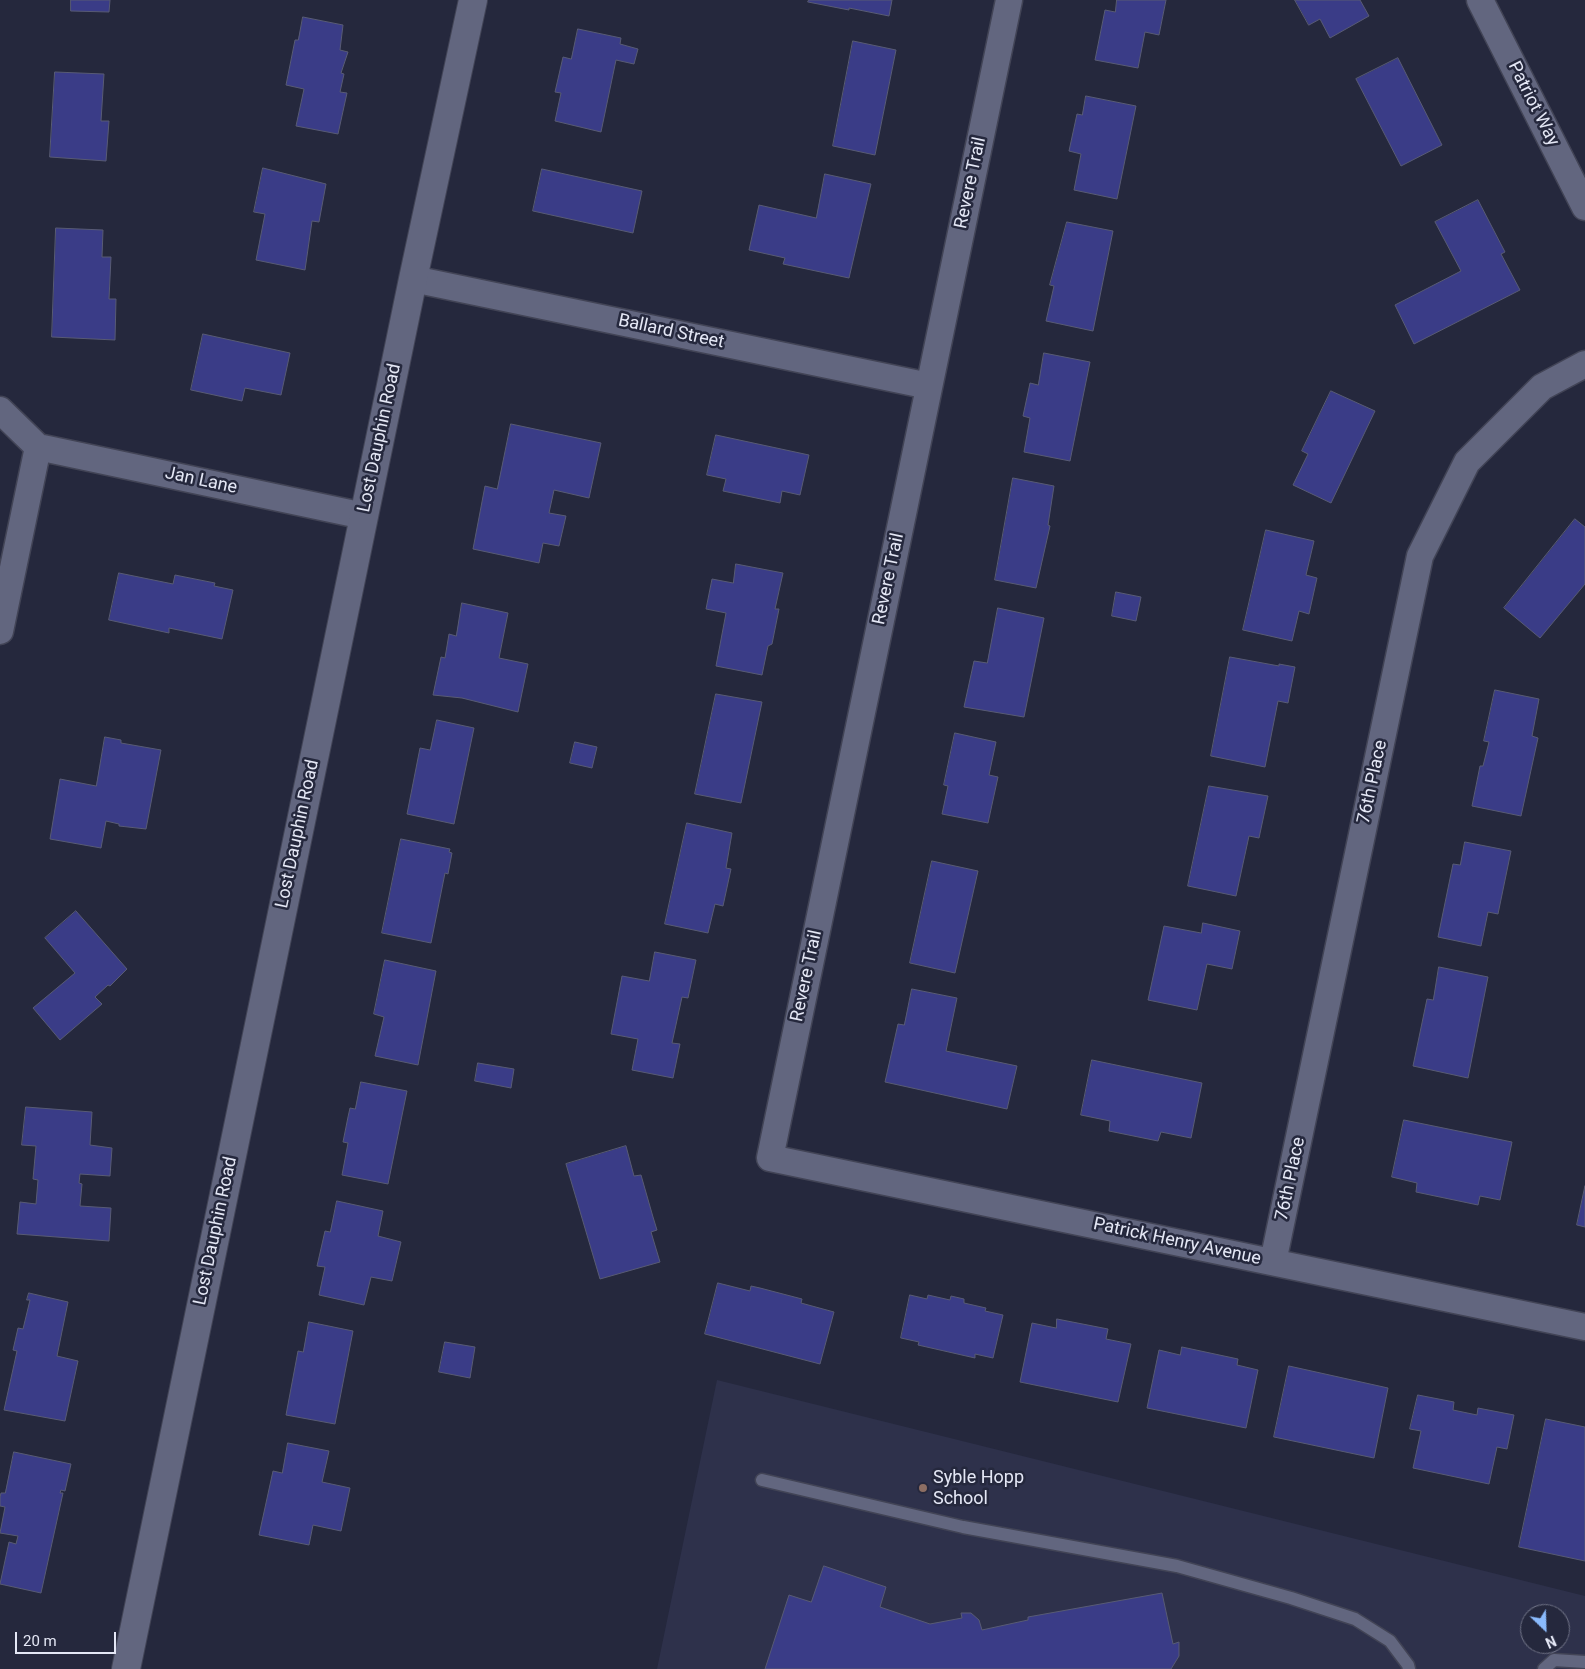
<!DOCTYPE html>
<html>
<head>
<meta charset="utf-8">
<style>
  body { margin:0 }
  #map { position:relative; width:1585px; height:1669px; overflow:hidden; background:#25283d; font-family:Roboto,sans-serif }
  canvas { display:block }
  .north { position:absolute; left:1520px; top:1604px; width:50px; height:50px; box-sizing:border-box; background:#25283d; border:1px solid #717487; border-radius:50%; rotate:156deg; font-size:14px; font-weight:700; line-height:20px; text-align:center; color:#e4e7f5 }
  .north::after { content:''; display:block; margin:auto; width:18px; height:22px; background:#8abafc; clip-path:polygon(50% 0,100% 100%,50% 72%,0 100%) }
  .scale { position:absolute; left:15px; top:1632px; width:101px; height:22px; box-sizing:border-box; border:2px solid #e4e7f5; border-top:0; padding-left:6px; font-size:15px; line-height:18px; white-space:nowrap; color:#e4e7f5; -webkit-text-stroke:4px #25283d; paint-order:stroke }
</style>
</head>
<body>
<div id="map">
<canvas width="1585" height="1669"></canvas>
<div class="north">N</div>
<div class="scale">20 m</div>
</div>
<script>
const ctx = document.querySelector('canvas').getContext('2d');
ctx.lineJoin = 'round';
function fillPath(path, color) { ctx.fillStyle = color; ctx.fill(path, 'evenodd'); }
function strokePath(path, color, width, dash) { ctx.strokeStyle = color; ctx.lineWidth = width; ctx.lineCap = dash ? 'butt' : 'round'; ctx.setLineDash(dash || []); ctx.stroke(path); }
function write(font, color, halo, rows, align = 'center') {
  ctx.font = font + ' Roboto,sans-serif'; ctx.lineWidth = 5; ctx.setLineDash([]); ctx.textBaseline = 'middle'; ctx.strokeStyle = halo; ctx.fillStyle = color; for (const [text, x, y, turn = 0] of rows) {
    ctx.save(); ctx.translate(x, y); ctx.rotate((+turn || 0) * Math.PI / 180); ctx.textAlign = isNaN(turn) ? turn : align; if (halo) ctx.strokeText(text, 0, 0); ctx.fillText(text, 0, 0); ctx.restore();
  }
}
const built = new Path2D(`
  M717,1380L1585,1596V1669H657ZM1530,1614H1560V1644H1530Z`);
const building = new Path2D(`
  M71,0H110L109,12L71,11Z
  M809,0H892L889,16L849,8V10L808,2Z
  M1117,0H1166L1159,35L1145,32L1138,68L1095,60L1105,10L1115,12Z
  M1295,0H1360L1369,16L1330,38L1320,19L1309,25Z
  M303,17L343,25L340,50L348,52L341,73L344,74L340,92L347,93L338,134L296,126L304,89L286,85L295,40H298Z
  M578,29L621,38L620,44L638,49L634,64L616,60L601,132L555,121L561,93L555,92L563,57L571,59Z
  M853,41L896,50L875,155L833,146Z
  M1398,58L1442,145L1401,166L1356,79Z
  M55,72L104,74L101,121H109L106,161L50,157Z
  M1086,96L1136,106L1117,199L1074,190L1081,154L1069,151L1077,114L1082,115Z
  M263,168L326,184L319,222L312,221L305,270L256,260L265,214L254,212Z
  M542,169L642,191L633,233L533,211Z
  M825,174L871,184L849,278L783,264L785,258L749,250L759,205L816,218Z
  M1478,200L1505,252L1501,254L1520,290L1414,344L1395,305L1461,271L1435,222Z
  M1067,222L1113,231L1093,331L1046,321L1054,286L1050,285Z
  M56,228L103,230L102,257H111L109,299H116L115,340L52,337Z
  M203,334L290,353L281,395L245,388L242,401L191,390Z
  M1044,353L1090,362L1070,461L1024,452L1030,418L1023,416L1030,383L1038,385Z
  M1331,391L1375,411L1331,503L1293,485L1308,454L1302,451Z
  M511,424L601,443L589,498L554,490L549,513L566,516L559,546L543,543L539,563L473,549L485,486L497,489Z
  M716,435L809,455L800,495L782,491L780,503L723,491L726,479L707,475Z
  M1013,478L1054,486L1048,525L1050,526L1036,588L995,580Z
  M1575,519L1585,527V584L1540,638L1504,608Z
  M1266,530L1314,541L1306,575L1317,578L1309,614L1299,611L1292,641L1243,630Z
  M736,564L783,573L775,609H779L772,644L768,646L762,675L716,666L726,613L706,609L712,579L733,583Z
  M119,573L173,584L175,575L215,583L214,586L233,590L222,639L169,628V633L109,620Z
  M1116,592L1141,597L1136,621L1112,616Z
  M462,603L508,613L499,658L528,664L518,712L462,698L433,695L441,657L445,658L449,634L456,636Z
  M998,608L1044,618L1024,717L964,707L974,661L987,663Z
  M1230,657L1279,666V664L1295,667L1288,703L1278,701L1265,767L1211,756Z
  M1495,690L1539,699L1532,736L1538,738L1521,816L1472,806L1480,766H1483L1489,742L1484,741Z
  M716,694L762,702L741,803L695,794Z
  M437,720L474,728L454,824L407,814L420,748L430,750Z
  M955,733L996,742L989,775L998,777L988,823L942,814L948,786L944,785Z
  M105,737L121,740V743L161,750L146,829L119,826V824L106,821L101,848L50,839L60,779L96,786Z
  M575,742L597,747L592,768L570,763Z
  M1209,786L1268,796L1259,838L1249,836L1236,896L1188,886Z
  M687,823L732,833L726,868L731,869L723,906L715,904L708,933L665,924Z
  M401,839L450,849L449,852L452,853L448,874L445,873L431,943L382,933Z
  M1465,842L1511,851L1498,914L1488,912L1481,946L1438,937L1453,864L1460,865Z
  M932,861L978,871L955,973L910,963Z
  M76,911L127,969L110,986L108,985L95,997L102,1004L60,1040L33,1008L75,973L45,938Z
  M1203,923L1240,931L1232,969L1207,964L1197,1010L1148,1000L1164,926L1201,933Z
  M655,952L696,960L688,998L682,997L672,1043L680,1044L673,1078L632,1070L638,1039L611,1034L622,976L649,981Z
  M385,960L436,971L418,1065L375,1056L384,1017L374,1014Z
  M1439,967L1488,977L1468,1078L1413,1066L1427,999L1433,1000Z
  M912,989L957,998L946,1051L1017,1066L1007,1109L885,1082L898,1024L904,1025Z
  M1092,1060L1202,1083L1191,1138L1161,1132L1158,1141L1109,1131L1110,1121L1081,1115Z
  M478,1063L514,1069L511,1088L475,1081Z
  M361,1082L407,1091L388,1184L342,1175L348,1143L343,1142L348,1117L350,1108L355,1109Z
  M26,1107L92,1112L90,1145L112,1148L110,1176L80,1174L79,1183L82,1184L80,1206L111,1208L109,1241L17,1234L20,1202L36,1204L38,1180L33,1179L36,1146L22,1145Z
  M1404,1120L1512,1142L1500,1200L1480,1196L1478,1205L1416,1192L1417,1183L1392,1177Z
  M626,1146L634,1176L641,1175L653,1217L657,1230L651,1232L660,1262L600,1279L566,1164Z
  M1585,1186V1227L1577,1225Z
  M337,1201L383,1211L378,1236L401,1242L392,1281L371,1277L364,1305L319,1295L325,1267L317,1266L325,1231L330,1232Z
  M718,1283L750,1291L751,1286L760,1288L802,1299L801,1303L834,1312L820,1364L705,1334Z
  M29,1293L68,1302L57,1356L78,1361L65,1421L4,1410L17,1351L13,1350L18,1328L23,1329L30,1300H27Z
  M910,1295L927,1299L928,1295L950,1300L951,1296L964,1299V1303L986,1308L985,1311L1003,1315L993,1358L975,1354V1358L918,1345L919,1342L901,1338Z
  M1057,1319L1108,1329L1106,1339L1131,1344L1118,1402L1020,1382L1032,1323L1056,1328Z
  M309,1322L353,1331L335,1424L286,1415L298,1351L303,1352Z
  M445,1342L475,1347L470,1378L439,1372Z
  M1182,1347L1238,1359L1237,1365L1258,1370L1246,1428L1147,1408L1159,1350L1180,1355Z
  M1289,1366L1388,1388L1374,1458L1274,1437Z
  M1418,1395L1454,1402L1453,1410L1477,1415L1478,1408L1514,1415L1507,1449L1497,1447L1489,1484L1413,1468L1421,1431L1410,1429Z
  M1546,1419L1585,1427V1561L1519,1547Z
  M288,1443L329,1451L322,1482L350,1488L341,1531L313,1525L309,1545L259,1535L273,1471L282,1473Z
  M14,1452L71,1464L65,1491L61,1490L60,1493H63L41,1593L0,1584L9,1542L16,1544L18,1536L0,1533L5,1507L0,1506V1497L1,1493H5Z
  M824,1566L886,1587L880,1607L930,1624L962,1618L961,1613H971L979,1620L982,1630L1028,1620V1617L1162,1593L1173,1644L1179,1642V1656L1171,1669H765L789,1595L811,1602Z`);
const service = new Path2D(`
  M762,1480L963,1527L1177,1566L1291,1598L1355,1619L1390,1641L1408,1665L1409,1669
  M1544,1669L1554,1660L1585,1662`);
const minor = new Path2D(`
  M1009,0L770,1158L1585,1327
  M1480,0L1585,207
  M413,279L929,386
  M0,410L38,447
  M38,447L364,516
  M0,631L38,447
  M1273,1262L1420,556L1467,462L1542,387L1585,364`);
const tertiary = new Path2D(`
  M126,1669L413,279L473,0`);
const markers = [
  [923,1488,5,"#8d6e63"]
];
const streetNames = [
  ["Patriot Way",1533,104,63],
  ["Revere Trail",971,183,-78],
  ["Ballard Street",671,332,12],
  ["Lost Dauphin Road",380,438,-78],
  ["Jan Lane",201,481,12],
  ["Revere Trail",889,579,-78],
  ["76th Place",1373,782,-78],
  ["Lost Dauphin Road",298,834,-78],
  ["Revere Trail",807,976,-78],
  ["76th Place",1291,1179,-78],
  ["Lost Dauphin Road",216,1231,-78],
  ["Patrick Henry Avenue",1177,1242,12]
];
const poiNames = [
  ["Syble Hopp",933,1478],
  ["School",933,1499]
];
fillPath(built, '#2e314b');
fillPath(building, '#3a3c87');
strokePath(building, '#585b74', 1);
strokePath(service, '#424456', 15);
strokePath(minor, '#424456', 29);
strokePath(tertiary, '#424456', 30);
strokePath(service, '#62667f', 12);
strokePath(minor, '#62667f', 26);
strokePath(tertiary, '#62667f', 28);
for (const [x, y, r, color] of markers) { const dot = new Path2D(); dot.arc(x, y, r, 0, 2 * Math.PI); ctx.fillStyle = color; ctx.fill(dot); strokePath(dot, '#25283d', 2); }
write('18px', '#e4e7f5', '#25283d', streetNames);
write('18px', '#e4e7f5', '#25283d', poiNames, 'left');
</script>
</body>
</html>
